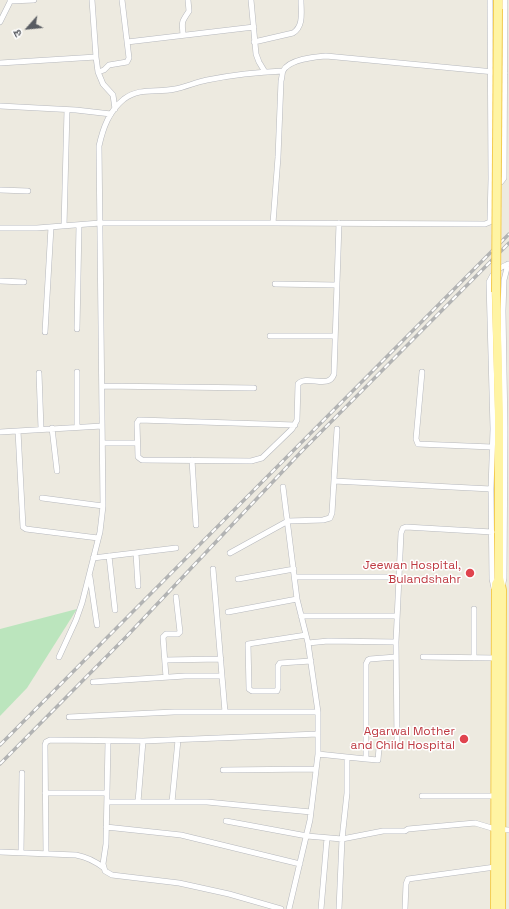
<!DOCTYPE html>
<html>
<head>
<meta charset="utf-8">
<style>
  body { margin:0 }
  #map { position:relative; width:509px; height:909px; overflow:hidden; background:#edeae0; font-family:"Space Grotesk","Noto Sans Devanagari",sans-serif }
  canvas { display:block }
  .north { position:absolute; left:8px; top:8px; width:40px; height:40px; -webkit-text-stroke:3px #fff; paint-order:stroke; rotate:243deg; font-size:11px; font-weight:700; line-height:16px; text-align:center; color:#595c62 }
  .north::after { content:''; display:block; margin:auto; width:14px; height:18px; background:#595c62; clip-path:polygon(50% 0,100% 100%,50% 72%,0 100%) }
</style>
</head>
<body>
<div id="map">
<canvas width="509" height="909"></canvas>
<div class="north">उ</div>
</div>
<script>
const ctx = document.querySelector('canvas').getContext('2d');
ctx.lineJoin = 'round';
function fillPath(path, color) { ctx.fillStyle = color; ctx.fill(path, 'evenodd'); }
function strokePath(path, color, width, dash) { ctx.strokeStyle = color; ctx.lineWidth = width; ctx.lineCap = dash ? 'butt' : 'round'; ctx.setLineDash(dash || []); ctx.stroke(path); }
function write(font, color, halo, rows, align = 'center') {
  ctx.font = font + ' "Space Grotesk",sans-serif'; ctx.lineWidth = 3; ctx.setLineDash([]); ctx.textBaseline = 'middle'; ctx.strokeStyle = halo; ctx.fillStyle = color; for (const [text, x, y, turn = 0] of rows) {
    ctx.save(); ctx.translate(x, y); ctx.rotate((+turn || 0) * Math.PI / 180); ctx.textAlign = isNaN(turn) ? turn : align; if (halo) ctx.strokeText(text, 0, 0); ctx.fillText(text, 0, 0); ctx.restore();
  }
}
const green = new Path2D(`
  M77,609L27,688L0,716V629Z`);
const street = new Path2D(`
  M92,0L96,57L98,72L103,84L113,95L115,109
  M251,0L256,54L259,62L265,72
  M490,0L491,179L493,182H501L504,178L505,0
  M10,1L34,0
  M0,22L11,0
  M183,35C182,21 181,23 189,11L188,0
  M127,42L254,27
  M254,42L293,33C304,26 301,12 301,0
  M0,63L96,57
  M98,72L104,70L109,65L127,62L129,58L122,0
  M0,106L76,110L111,114
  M0,190L28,191
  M273,223L485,224L490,222V219L491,179
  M64,226L67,110
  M0,228H37L100,223H273L278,157L281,81C282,78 282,73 283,71C289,59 314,57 326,56L505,73
  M0,281L24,282
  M275,284L336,285
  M77,329L79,225
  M45,332L51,227
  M270,336H335
  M77,372V427
  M422,372L416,439L418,444L492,447
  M39,373L41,429
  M102,386L254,388
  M295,425L139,420L137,423L138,457L142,460L251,461L262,458L292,429L297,420L298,384C307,374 329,390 334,374L339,223
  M52,428L57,471
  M18,431L23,527L26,529L98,538
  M0,432L102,426
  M103,443H137
  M192,460L196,525
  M334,481L491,489
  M283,487L297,599L308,643L318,712V754L310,820L289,909
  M42,498L103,506
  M136,553L138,586
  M230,553L288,521L323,520L330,518L332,513L337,429
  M109,556L115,610
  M93,558L176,548
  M213,569L225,712
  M90,577L97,625
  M295,577H399
  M238,579L294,569
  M494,588L492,579L491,489L493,429L489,282C493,272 499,267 509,264
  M502,588L504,578L505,429L503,311L504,280L508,264
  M228,612L297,599
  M301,616H397
  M306,635L248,644L249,689L252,691H277L278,688V666L280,663L311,661
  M308,643L328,641L396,642L401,533L403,528L406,527L492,532
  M59,657L76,620L82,603L100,532L103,506L99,146C103,128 109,111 124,99C140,87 157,93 175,89C186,87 196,82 207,80C232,75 258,72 283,71
  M423,657L496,658
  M474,658V609
  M165,660L221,659
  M166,677L163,637L166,634H178L180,632L176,597
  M93,682L185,676H222
  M69,717L174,712H318
  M108,742L106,844L103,864L105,871L112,875L179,883L229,894L281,909
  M318,754L366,759V664L368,660L370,659L396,657
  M366,759L378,760L379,748L381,745L393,744L397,741L396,642
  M223,770L316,769
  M45,793H107
  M422,796H495
  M107,802H207L311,812
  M138,802L143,741L318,734
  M172,802L178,740
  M226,821L307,836L342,839L383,831H405L408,829L475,823L495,829L509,830
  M106,827L181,835L300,864
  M0,852L76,855C87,857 95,861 104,868
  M21,853L22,773
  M46,854L45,745L46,742L50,740L143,741
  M321,909L327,838
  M339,909L342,839L347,793V757
  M405,909L406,884L408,879L495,867`);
const primary = new Path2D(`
  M498,9V0
  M496,292L499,417V578L502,590L501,909
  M495,909L496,591V584L499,579`);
const rail = new Path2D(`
  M0,745L509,234
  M0,764L126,637L301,452L509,243`);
const primaryBridge = new Path2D(`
  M496,292L498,9`);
const markers = [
  [470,573,5,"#e0444e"],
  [464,739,5,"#e0444e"]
];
const healthNames = [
  ["Jeewan Hospital,",461,566],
  ["Bulandshahr",461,580],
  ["Agarwal Mother",455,732],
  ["and Child Hospital",455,746]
];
fillPath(green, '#bbe5bd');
strokePath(street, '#b6b8bd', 6);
strokePath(primary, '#f4cd51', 10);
strokePath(street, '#fff', 5);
strokePath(primary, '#fff4a3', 8);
strokePath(rail, '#b2b3b3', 3.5);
strokePath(rail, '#fff', 2, [6]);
strokePath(primaryBridge, '#f4cd51', 10, []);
strokePath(primaryBridge, '#fff4a3', 8);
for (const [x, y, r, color] of markers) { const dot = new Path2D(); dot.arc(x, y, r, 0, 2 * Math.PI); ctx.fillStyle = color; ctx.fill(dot); strokePath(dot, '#fff', 1.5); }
write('12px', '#be3a42', '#fff', healthNames, 'right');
</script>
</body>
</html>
